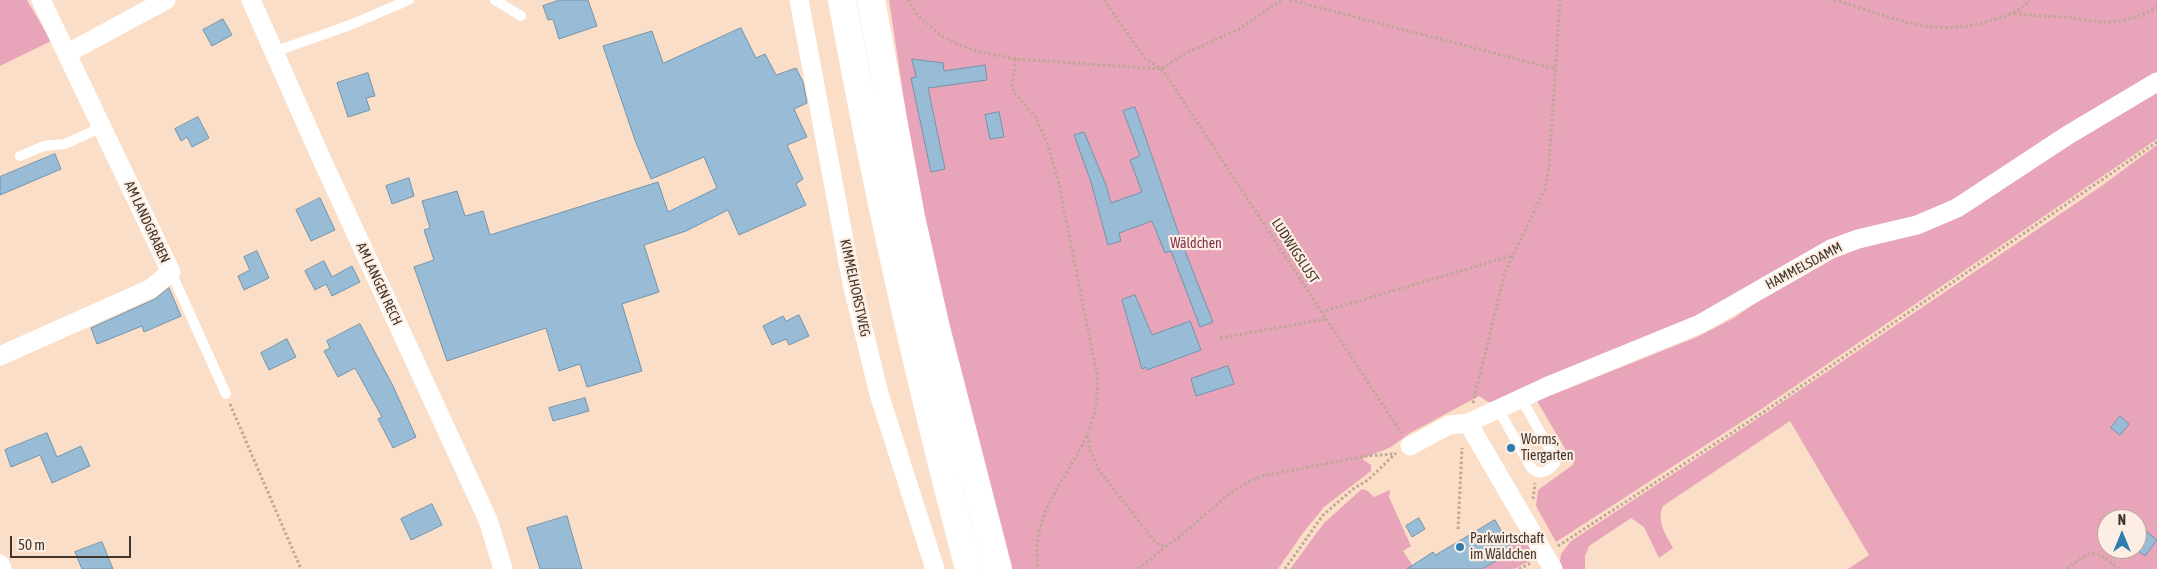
<!DOCTYPE html>
<html>
<head>
<meta charset="utf-8">
<style>
  body { margin:0 }
  #map { position:relative; width:2157px; height:569px; overflow:hidden; background:#fbdec8; font-family:"Asap Condensed",sans-serif }
  canvas { display:block }
  .north { position:absolute; left:2097px; top:509px; width:50px; height:50px; box-sizing:border-box; background:#fdeee3; border:1px solid #b3a499; border-radius:50%; rotate:0deg; font-size:14px; font-weight:700; line-height:20px; text-align:center; color:#43352a }
  .north::after { content:''; display:block; margin:auto; width:18px; height:22px; background:#2d7eaf; clip-path:polygon(50% 0,100% 100%,50% 72%,0 100%) }
  .scale { position:absolute; left:10px; top:536px; width:121px; height:22px; box-sizing:border-box; border:2px solid #43352a; border-top:0; padding-left:6px; font-size:15px; line-height:18px; white-space:nowrap; color:#43352a; -webkit-text-stroke:4px #fdeee3; paint-order:stroke }
</style>
</head>
<body>
<div id="map">
<canvas width="2157" height="569"></canvas>
<div class="north">N</div>
<div class="scale">50 m</div>
</div>
<script>
const ctx = document.querySelector('canvas').getContext('2d');
ctx.lineJoin = 'round';
function fillPath(path, color) { ctx.fillStyle = color; ctx.fill(path, 'evenodd'); }
function strokePath(path, color, width, dash) { ctx.strokeStyle = color; ctx.lineWidth = width; ctx.lineCap = dash ? 'butt' : 'round'; ctx.setLineDash(dash || []); ctx.stroke(path); }
function write(font, color, halo, rows, align = 'center') {
  ctx.font = font + ' "Asap Condensed",sans-serif'; ctx.lineWidth = 4.5; ctx.setLineDash([]); ctx.textBaseline = 'middle'; ctx.strokeStyle = halo; ctx.fillStyle = color; for (const [text, x, y, turn = 0] of rows) {
    ctx.save(); ctx.translate(x, y); ctx.rotate((+turn || 0) * Math.PI / 180); ctx.textAlign = isNaN(turn) ? turn : align; if (halo) ctx.strokeText(text, 0, 0); ctx.fillText(text, 0, 0); ctx.restore();
  }
}
const green = new Path2D(`
  M0,0H27L51,41L0,66Z
  M889,0H2157V77L1977,192L1891,228L1712,314L1495,402H1488L1479,396L1410,433L1391,447L1362,459L1371,465V471L1324,507L1303,533L1278,569H1008L969,422L915,173Z
  M2157,92V139L1763,408L1556,542L1536,506L1538,490L1574,464L1537,401L1697,337L1734,318L1775,289L1822,263L1846,252L1924,231L1950,221L1976,207L2053,155Z
  M2157,145V569H1848L1869,555L1790,421L1663,506C1656,521 1666,535 1673,548L1659,558L1644,527L1631,518L1589,546L1585,556V569H1559L1561,554L1571,541L1766,413L2100,187ZM2107,519H2137V549H2107Z
  M1362,489L1368,491L1374,497L1390,490L1389,497L1411,546L1403,551L1415,569H1290L1324,523Z
  M1525,536L1538,557L1514,569H1482L1513,551L1509,545Z`);
const building = new Path2D(`
  M560,0H588L597,26L559,39L553,19L548,20L543,6Z
  M223,19L232,35L212,46L203,30Z
  M741,28L756,58L765,54L776,75L796,68L803,82L807,103L794,109L807,137L787,145L803,179L796,184L806,205L739,235L728,210L686,231L644,245L659,292L622,304L642,371L587,387L580,364L559,371L546,328L447,361L414,267L434,260L424,230L430,228L422,201L457,191L465,216L483,211L490,235L658,182L668,212L717,188L704,157L651,179L635,140L603,46L652,31L663,63Z
  M912,59L943,63L944,71L985,65L987,80L928,88L945,169L931,172L911,78L916,77Z
  M368,73L375,96L366,98L370,110L348,117L337,83Z
  M1135,107L1183,246L1213,322L1200,327L1171,251L1165,253L1152,221L1119,233L1121,241L1108,245L1091,182L1074,135L1084,132L1106,185L1111,203L1142,192L1130,160L1140,156L1123,111Z
  M999,112L1004,137L990,139L985,115Z
  M198,117L209,138L192,147L187,137L181,141L175,129Z
  M55,154L61,169L0,195V177Z
  M409,178L414,196L392,204L386,186Z
  M320,198L335,230L311,241L296,210Z
  M257,251L269,278L244,290L238,276L250,270L244,257Z
  M324,261L332,277L352,266L360,282L332,296L326,284L315,290L305,271Z
  M169,288L181,316L144,332L142,326L97,344L91,328L155,299Z
  M1135,295L1152,335L1190,321L1201,350L1147,370L1146,367L1142,369L1122,300Z
  M799,315L809,336L789,345L786,339L772,345L763,326L783,316L786,321Z
  M360,324L393,386L416,437L393,448L378,419L382,417L355,368L338,377L324,351L330,348L327,341Z
  M287,339L296,357L269,370L261,353Z
  M1228,366L1234,384L1196,396L1191,379Z
  M585,398L589,411L553,421L549,408Z
  M2120,416L2129,424L2120,435L2111,428Z
  M47,433L57,457L81,446L90,466L52,483L40,455L11,467L5,450Z
  M432,504L442,525L411,540L401,519Z
  M567,516L582,569H540L527,528Z
  M1419,518L1425,529L1412,537L1406,526Z
  M1495,520L1513,551L1482,569H1407L1433,552L1435,555Z
  M2137,524L2157,540L2145,556L2137,550Z
  M102,542L113,569H82L75,552Z`);
const path = new Path2D(`
  M908,0L917,14L941,36L955,43L976,51L1016,59L1161,69L1184,54L1239,29L1281,0
  M1104,0L1145,58L1161,69L1169,79L1401,433
  M1290,0L1555,69
  M1834,0C1893,16 1927,39 1990,21C2005,17 2019,12 2030,0
  M2014,13C2030,16 2047,16 2064,17C2103,22 2120,28 2157,7
  M1016,59L1012,84L1013,91L1035,116L1048,145L1058,180L1097,375C1098,392 1097,408 1091,424C1073,476 1029,509 1038,569
  M1321,312L1511,256
  M1220,338L1326,319
  M1473,403L1505,272L1545,189L1549,166L1560,0
  M230,404L301,569
  M1088,435L1090,450L1099,470L1155,542L1165,547C1199,525 1224,490 1262,476L1366,456L1394,454
  M1533,499L1535,483
  M1458,529L1462,448
  M1558,546L1765,411L2157,142
  M1138,569L1165,547
  M1285,569L1323,515L1353,489L1368,480L1396,453
  M1519,569L1531,563
  M2067,569C2094,548 2093,548 2119,569`);
const service = new Path2D(`
  M495,0L521,16
  M274,52L350,25L409,0
  M20,156L44,146L65,144L102,127
  M171,272L226,394
  M1498,409L1532,469C1540,476 1549,471 1555,463L1554,457L1521,398`);
const minor = new Path2D(`
  M251,0L322,160L488,520L503,569
  M799,0L852,283L879,394L935,569
  M68,53L166,0
  M0,356L150,289L171,272L41,0
  M1468,423L1553,569
  M1410,446L1449,425L1468,423L1548,386L1700,324L1831,249L1858,239L1917,225L1957,208L2068,135L2157,82
  M0,564L2,569`);
const trunk = new Path2D(`
  M842,0C877,193 919,380 969,569
  M871,0L911,217L936,328L998,569`);
const markers = [
  [1511,448,5,"#2d7eaf"],
  [1460,547,5,"#2d7eaf"]
];
const streetNames = [
  ["AM LANDGRABEN",147,222,65],
  ["LUDWIGSLUST",1295,251,57],
  ["HAMMELSDAMM",1804,266,-28],
  ["AM LANGEN RECH",379,284,65],
  ["KIMMELHORSTWEG",855,288,78]
];
const parkNames = [
  ["Wäldchen",1196,244]
];
const poiNames = [
  ["Worms,",1521,440],
  ["Tiergarten",1521,456],
  ["Parkwirtschaft",1470,539],
  ["im Wäldchen",1470,555]
];
fillPath(green, '#e8a4b9');
fillPath(building, '#98bcd6');
strokePath(building, '#7194ac', 1);
strokePath(path, '#bfa795', 3, [2.5, 2.5]);
strokePath(service, '#fff', 10);
strokePath(minor, '#fff', 19);
strokePath(trunk, '#fff', 28);
for (const [x, y, r, color] of markers) { const dot = new Path2D(); dot.arc(x, y, r, 0, 2 * Math.PI); ctx.fillStyle = color; ctx.fill(dot); strokePath(dot, '#fdeee3', 2); }
write('14px', '#43352a', '#fdeee3', streetNames);
write('14px', '#813150', '#fdeee3', parkNames);
write('14px', '#43352a', '#fdeee3', poiNames, 'left');
</script>
</body>
</html>
